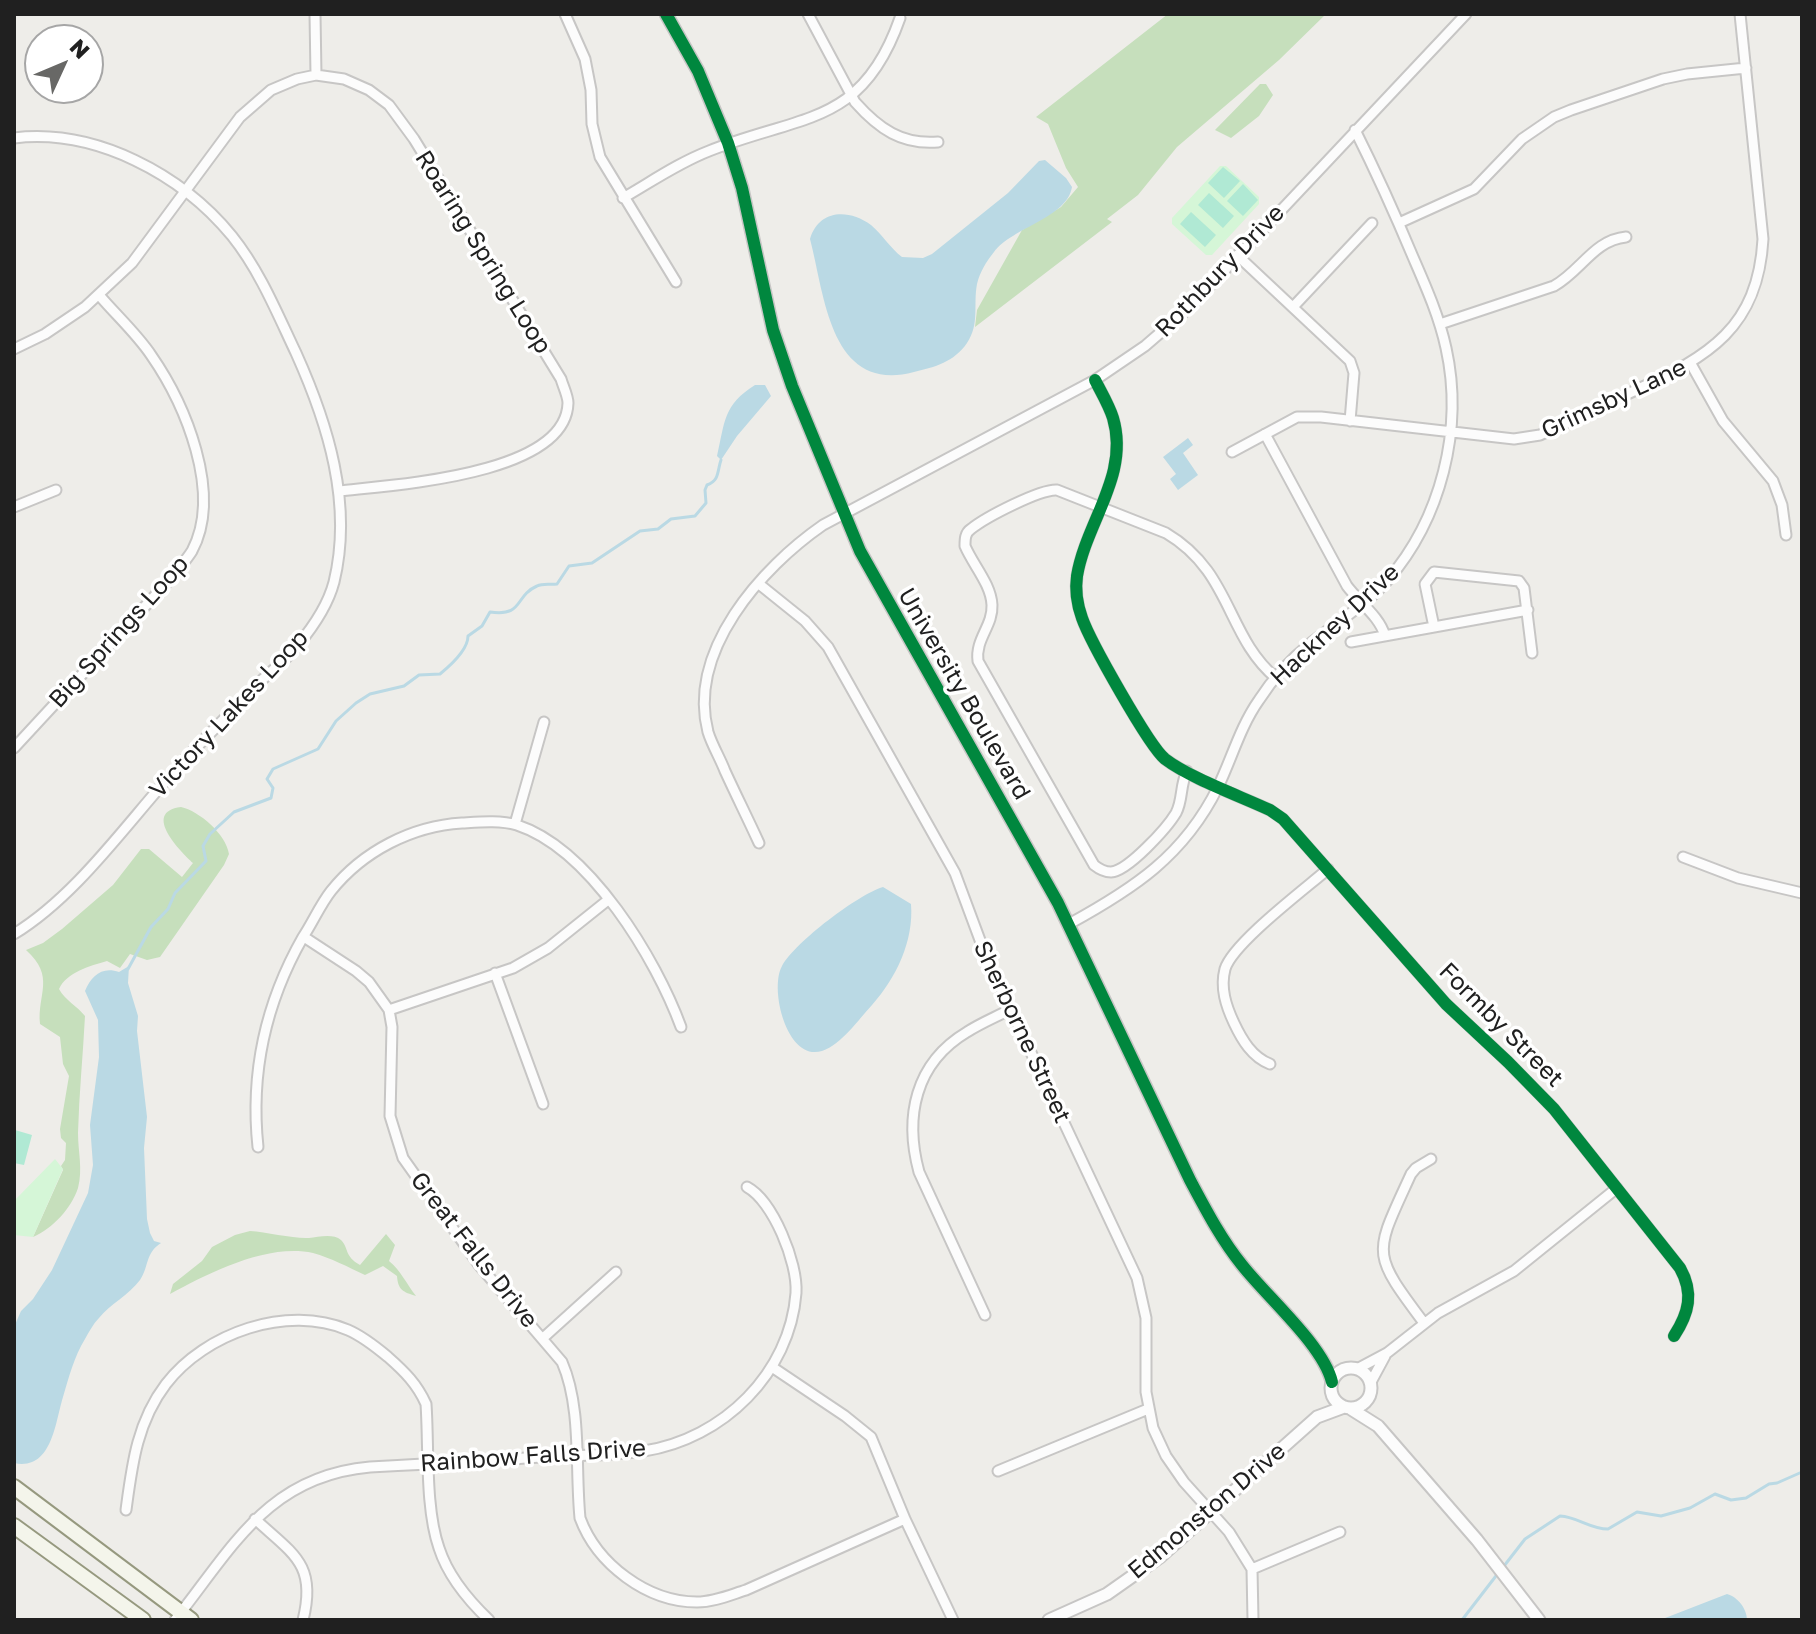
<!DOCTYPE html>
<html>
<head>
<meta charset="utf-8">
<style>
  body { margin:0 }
  #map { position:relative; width:1816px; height:1634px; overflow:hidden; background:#eeede9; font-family:"Golos Text",sans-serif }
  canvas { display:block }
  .frame { position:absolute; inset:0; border:16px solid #202020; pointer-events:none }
  .north { position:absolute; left:24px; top:24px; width:80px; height:80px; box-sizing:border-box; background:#fff; border:2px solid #a6a6a6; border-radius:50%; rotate:46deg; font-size:22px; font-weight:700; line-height:32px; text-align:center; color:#202020 }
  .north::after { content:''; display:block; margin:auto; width:28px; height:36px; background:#686866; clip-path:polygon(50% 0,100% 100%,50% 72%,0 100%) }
</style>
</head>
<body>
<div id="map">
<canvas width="1816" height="1634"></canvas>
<div class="frame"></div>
<div class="north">N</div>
</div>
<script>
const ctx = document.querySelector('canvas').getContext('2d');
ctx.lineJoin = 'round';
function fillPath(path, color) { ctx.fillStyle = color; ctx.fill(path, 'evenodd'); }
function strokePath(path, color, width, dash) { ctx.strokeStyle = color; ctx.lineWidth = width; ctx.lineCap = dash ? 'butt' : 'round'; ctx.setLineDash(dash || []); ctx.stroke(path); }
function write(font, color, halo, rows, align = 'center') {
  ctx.font = font + ' "Golos Text",sans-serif'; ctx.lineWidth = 7; ctx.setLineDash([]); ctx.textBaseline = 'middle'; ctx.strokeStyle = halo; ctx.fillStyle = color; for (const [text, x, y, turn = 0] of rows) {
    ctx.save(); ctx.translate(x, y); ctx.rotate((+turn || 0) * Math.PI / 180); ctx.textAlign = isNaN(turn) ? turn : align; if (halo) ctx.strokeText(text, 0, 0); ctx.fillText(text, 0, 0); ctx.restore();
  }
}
const forest = new Path2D(`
  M1168,14H1326L1279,60L1177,147L1138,195L1107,219L1112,222L975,327L977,310L1022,230L1061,207L1078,187L1066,168L1048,124L1036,117Z
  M1260,84H1266L1273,95L1259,116L1231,138L1215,130Z
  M181,807C199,811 226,834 229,854L224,865L160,957L147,960L130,954L120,968L107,961C90,966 67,972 59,989C65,1000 77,1006 85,1016C83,1055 79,1094 78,1133C78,1152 83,1169 78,1188C71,1209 53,1228 33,1237L63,1170L61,1166L65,1160L66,1143L61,1138L60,1129L69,1076L63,1064L60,1037L40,1024C37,994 56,977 26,950L43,943L62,929L113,885L141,849H149L182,877L193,863C181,852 141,812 181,807Z
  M250,1231C267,1232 294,1239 309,1238C318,1237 333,1233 341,1240C349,1248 344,1256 360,1265L386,1234L395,1245L389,1261C401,1271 406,1283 416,1296C403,1292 398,1290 397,1276L383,1266L365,1275C348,1267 331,1258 313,1253C267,1243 209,1273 170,1294L173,1284L202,1261L212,1247L235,1235Z`);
const park = new Path2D(`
  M1220,166H1226L1259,197V204L1212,255H1206L1172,224V218Z
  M55,1159L63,1169L33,1237L14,1235V1201Z`);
const pitch = new Path2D(`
  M1223,167L1240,181L1224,198L1208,183Z
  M1243,184L1258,200L1243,216L1227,201Z
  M1209,193L1234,216L1223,228L1198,205Z
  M1191,212L1216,235L1205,247L1180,224Z
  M15,1130L32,1135L24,1165L14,1163Z`);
const water = new Path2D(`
  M1045,160L1066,178L1072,187C1067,218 1013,227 994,252C986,262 980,272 977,284C973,305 980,324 967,343C954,362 935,367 914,372C830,394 825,296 810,239C819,209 849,209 871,225C883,235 890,248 902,257L923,258L932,254L1008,193L1039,161Z
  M755,385H765L771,396L737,436L721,460L717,456C725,422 723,405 755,385Z
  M1188,438L1193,445L1183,453L1198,475L1178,490L1170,479L1176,474L1163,457Z
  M883,887L911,904C914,941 896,978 872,1005C858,1020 842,1044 822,1051C787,1062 769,989 782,966C795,942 859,894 883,887Z
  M129,966L128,983L138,1016L137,1031L147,1117L144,1148L147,1219L150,1233L154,1241L161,1243C145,1253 149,1267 140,1280C129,1295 110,1304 99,1318C93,1324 89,1332 85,1339C74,1357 69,1377 63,1397C55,1423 52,1471 14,1463V1327L21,1311L33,1299L52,1270L88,1193L93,1165L90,1125L99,1057L98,1020L85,991C91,976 102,966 119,972Z
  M1727,1594C1738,1597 1747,1609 1747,1620H1660Z`);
const stream = new Path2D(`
  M128,969L151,927L168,909L175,893L206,861L203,846L210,834L234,812L271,798L273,788L267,779L273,769L318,749L336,721L356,703L370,694L404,686L419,675L440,674C451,665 468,650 468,636L482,626L490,612C524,617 514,596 537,586C543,583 550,585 557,584L569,566L592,563L640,531L658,529L671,519L695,516L706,503L705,490L707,485C720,480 717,471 721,460
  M1504,1566L1525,1539L1560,1516C1578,1517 1590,1529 1608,1529L1637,1512L1661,1516L1690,1508L1715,1494L1731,1500L1746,1498L1769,1484L1777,1483L1802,1472
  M1462,1620L1499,1572`);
const minor = new Path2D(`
  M315,14L316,75
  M565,14L585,59L591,90L592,124L600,157L676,282
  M808,14L855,102C879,129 902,145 938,142
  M14,138C96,128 182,175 232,236C260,271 277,313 296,353C328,424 353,504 334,582C328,605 313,627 298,645C288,658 275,668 263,679C238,705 212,731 187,757C132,815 81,893 14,934
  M623,198C651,182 678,163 709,151C801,114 862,127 900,18
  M1399,223L1474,189L1522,139L1554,117L1571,110L1663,79L1687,74L1746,68
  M1237,255L1350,361L1354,373L1350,421
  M1293,307L1372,223
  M1440,324L1554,286C1581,271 1594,240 1626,237
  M14,349L45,334L85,307L132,263L240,117L271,90L297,79L316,75L344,79L369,90L389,105L414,139L561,379C563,386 568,396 568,403C566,476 390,485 339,491
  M1691,364L1723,421L1773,481L1782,505L1786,535
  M1095,380C1101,392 1109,405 1113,418C1130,475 1086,522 1077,576C1075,590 1077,604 1082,618C1090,641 1149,746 1165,759C1190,778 1240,796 1270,810L1283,819L1446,1004L1508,1062L1554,1109L1680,1268C1694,1293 1689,1313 1674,1336
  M1265,434L1347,586C1359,602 1380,617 1385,636
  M1232,452L1297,417H1321L1514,439L1540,435C1572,420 1604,405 1636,390C1709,356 1758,328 1763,239L1740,14
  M14,507L56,490
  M759,584L805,621L828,647L955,873L987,959L1137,1278L1146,1318V1392L1153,1428L1166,1456L1184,1482L1229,1532L1252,1569L1253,1620
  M1434,627L1425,584L1434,572L1519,581L1524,588L1532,653
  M1351,642L1528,610
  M14,748L174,575C179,568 187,559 192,551C223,493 185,404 151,355C137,334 116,315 99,295
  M1187,771C1180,785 1183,800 1176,813C1167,828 1128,871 1111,872C1104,872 1099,869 1094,865L978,661C975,639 993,626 992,605C991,584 973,565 965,546C965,539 965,533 971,529C986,517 1040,489 1057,490L1166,533C1232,572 1226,636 1276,678
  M515,824L544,722
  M759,843C748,819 736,795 725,771C720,758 712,745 708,732C687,651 761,568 823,525L1095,380L1145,346L1190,307L1466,14
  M1683,857L1738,878L1802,893
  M1069,924C1133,889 1184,856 1218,787C1232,758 1240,727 1259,700C1273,678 1292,658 1312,642C1338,622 1365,605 1387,581C1441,519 1464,429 1446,348C1439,316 1426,287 1413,257C1395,214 1376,172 1355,130
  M304,937L356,971L369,982L389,1010L392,1027L390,1116L403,1158L479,1265L562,1362C582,1408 575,1468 580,1518C597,1564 647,1602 697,1602C714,1602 730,1595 746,1590L905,1519
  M495,973L543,1104
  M389,1010L513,968L548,948L608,900
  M1270,1064C1252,1057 1242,1040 1234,1023C1226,1006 1220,988 1225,969C1233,943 1305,889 1328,869
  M258,1147C250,1072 266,1002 303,937C313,922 320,905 331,891C363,851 412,826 462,823C479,822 500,820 517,825C590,849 656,959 681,1027
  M985,1315L919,1172C904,1117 915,1063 967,1032C981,1023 996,1017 1011,1009
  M1424,1323C1370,1251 1374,1255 1411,1174L1416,1168L1431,1159
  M543,1338L616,1272
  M772,1367L845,1416L871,1437L905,1519L953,1620
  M1357,1369L1387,1353L1438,1313L1514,1271L1617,1188
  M1371,1382L1385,1356
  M998,1471L1148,1409
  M126,1510C132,1465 137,1422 166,1384C205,1333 287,1304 348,1330C362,1336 376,1347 388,1357C405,1372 417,1384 426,1404C429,1447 425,1508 439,1548C448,1576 468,1600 489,1620
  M255,1519C293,1554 317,1564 303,1620
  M1252,1569L1340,1532
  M175,1620C233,1547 268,1476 370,1467C427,1464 484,1461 541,1457C574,1455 610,1456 644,1451C723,1439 790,1373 796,1293C798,1263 773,1201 747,1187`);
const tertiary = new Path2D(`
  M666,14L698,71L728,143L742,188L773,330L792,386L860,551L1058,903L1190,1180C1206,1210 1221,1239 1242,1265C1267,1297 1323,1345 1332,1382
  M1331 1388a20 20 0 1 1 40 0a20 20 0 1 1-40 0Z
  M1351,1409L1378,1426L1477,1540L1539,1620
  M1049,1620L1107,1594L1161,1556L1317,1417L1344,1407`);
const secondary = new Path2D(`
  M14,1487L191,1620
  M14,1526L143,1620`);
const cycleway = new Path2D(`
  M666,14L698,71L728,143L742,188L773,330L792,386L860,551L1058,903L1190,1180C1206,1210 1221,1239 1242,1265C1267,1297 1323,1345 1332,1382
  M1095,380C1101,392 1109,405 1113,418C1130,475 1086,522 1077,576C1075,590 1077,604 1082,618C1090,641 1149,746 1165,759C1190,778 1240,796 1270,810L1283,819L1446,1004L1508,1062L1554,1109L1680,1268C1694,1293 1689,1313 1674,1336`);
const streetNames = [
  ["Roaring Spring Loop",483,252,58],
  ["Rothbury Drive",1220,271,-46],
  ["Grimsby Lane",1614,399,-25],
  ["Hackney Drive",1335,625,-43],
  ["Big Springs Loop",119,632,-48],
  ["University Boulevard",964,694,60],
  ["Victory Lakes Loop",229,714,-47],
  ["Formby Street",1501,1025,45],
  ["Sherborne Street",1022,1032,65],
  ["Great Falls Drive",474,1250,52],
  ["Rainbow Falls Drive",533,1456,-4],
  ["Edmonston Drive",1207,1511,-40]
];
fillPath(forest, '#c6dfbc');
fillPath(park, '#d5f6d7');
fillPath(pitch, '#b0e9d4');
fillPath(water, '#bad9e4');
strokePath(stream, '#bad9e4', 3);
strokePath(minor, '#c7c6c5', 13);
strokePath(tertiary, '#c7c6c5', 15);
strokePath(secondary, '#96997f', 18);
strokePath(minor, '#fcfcfc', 9);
strokePath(tertiary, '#fcfcfc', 11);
strokePath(secondary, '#f4f5eb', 14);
strokePath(cycleway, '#00873e', 12);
write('24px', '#202020', '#fff', streetNames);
</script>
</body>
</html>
